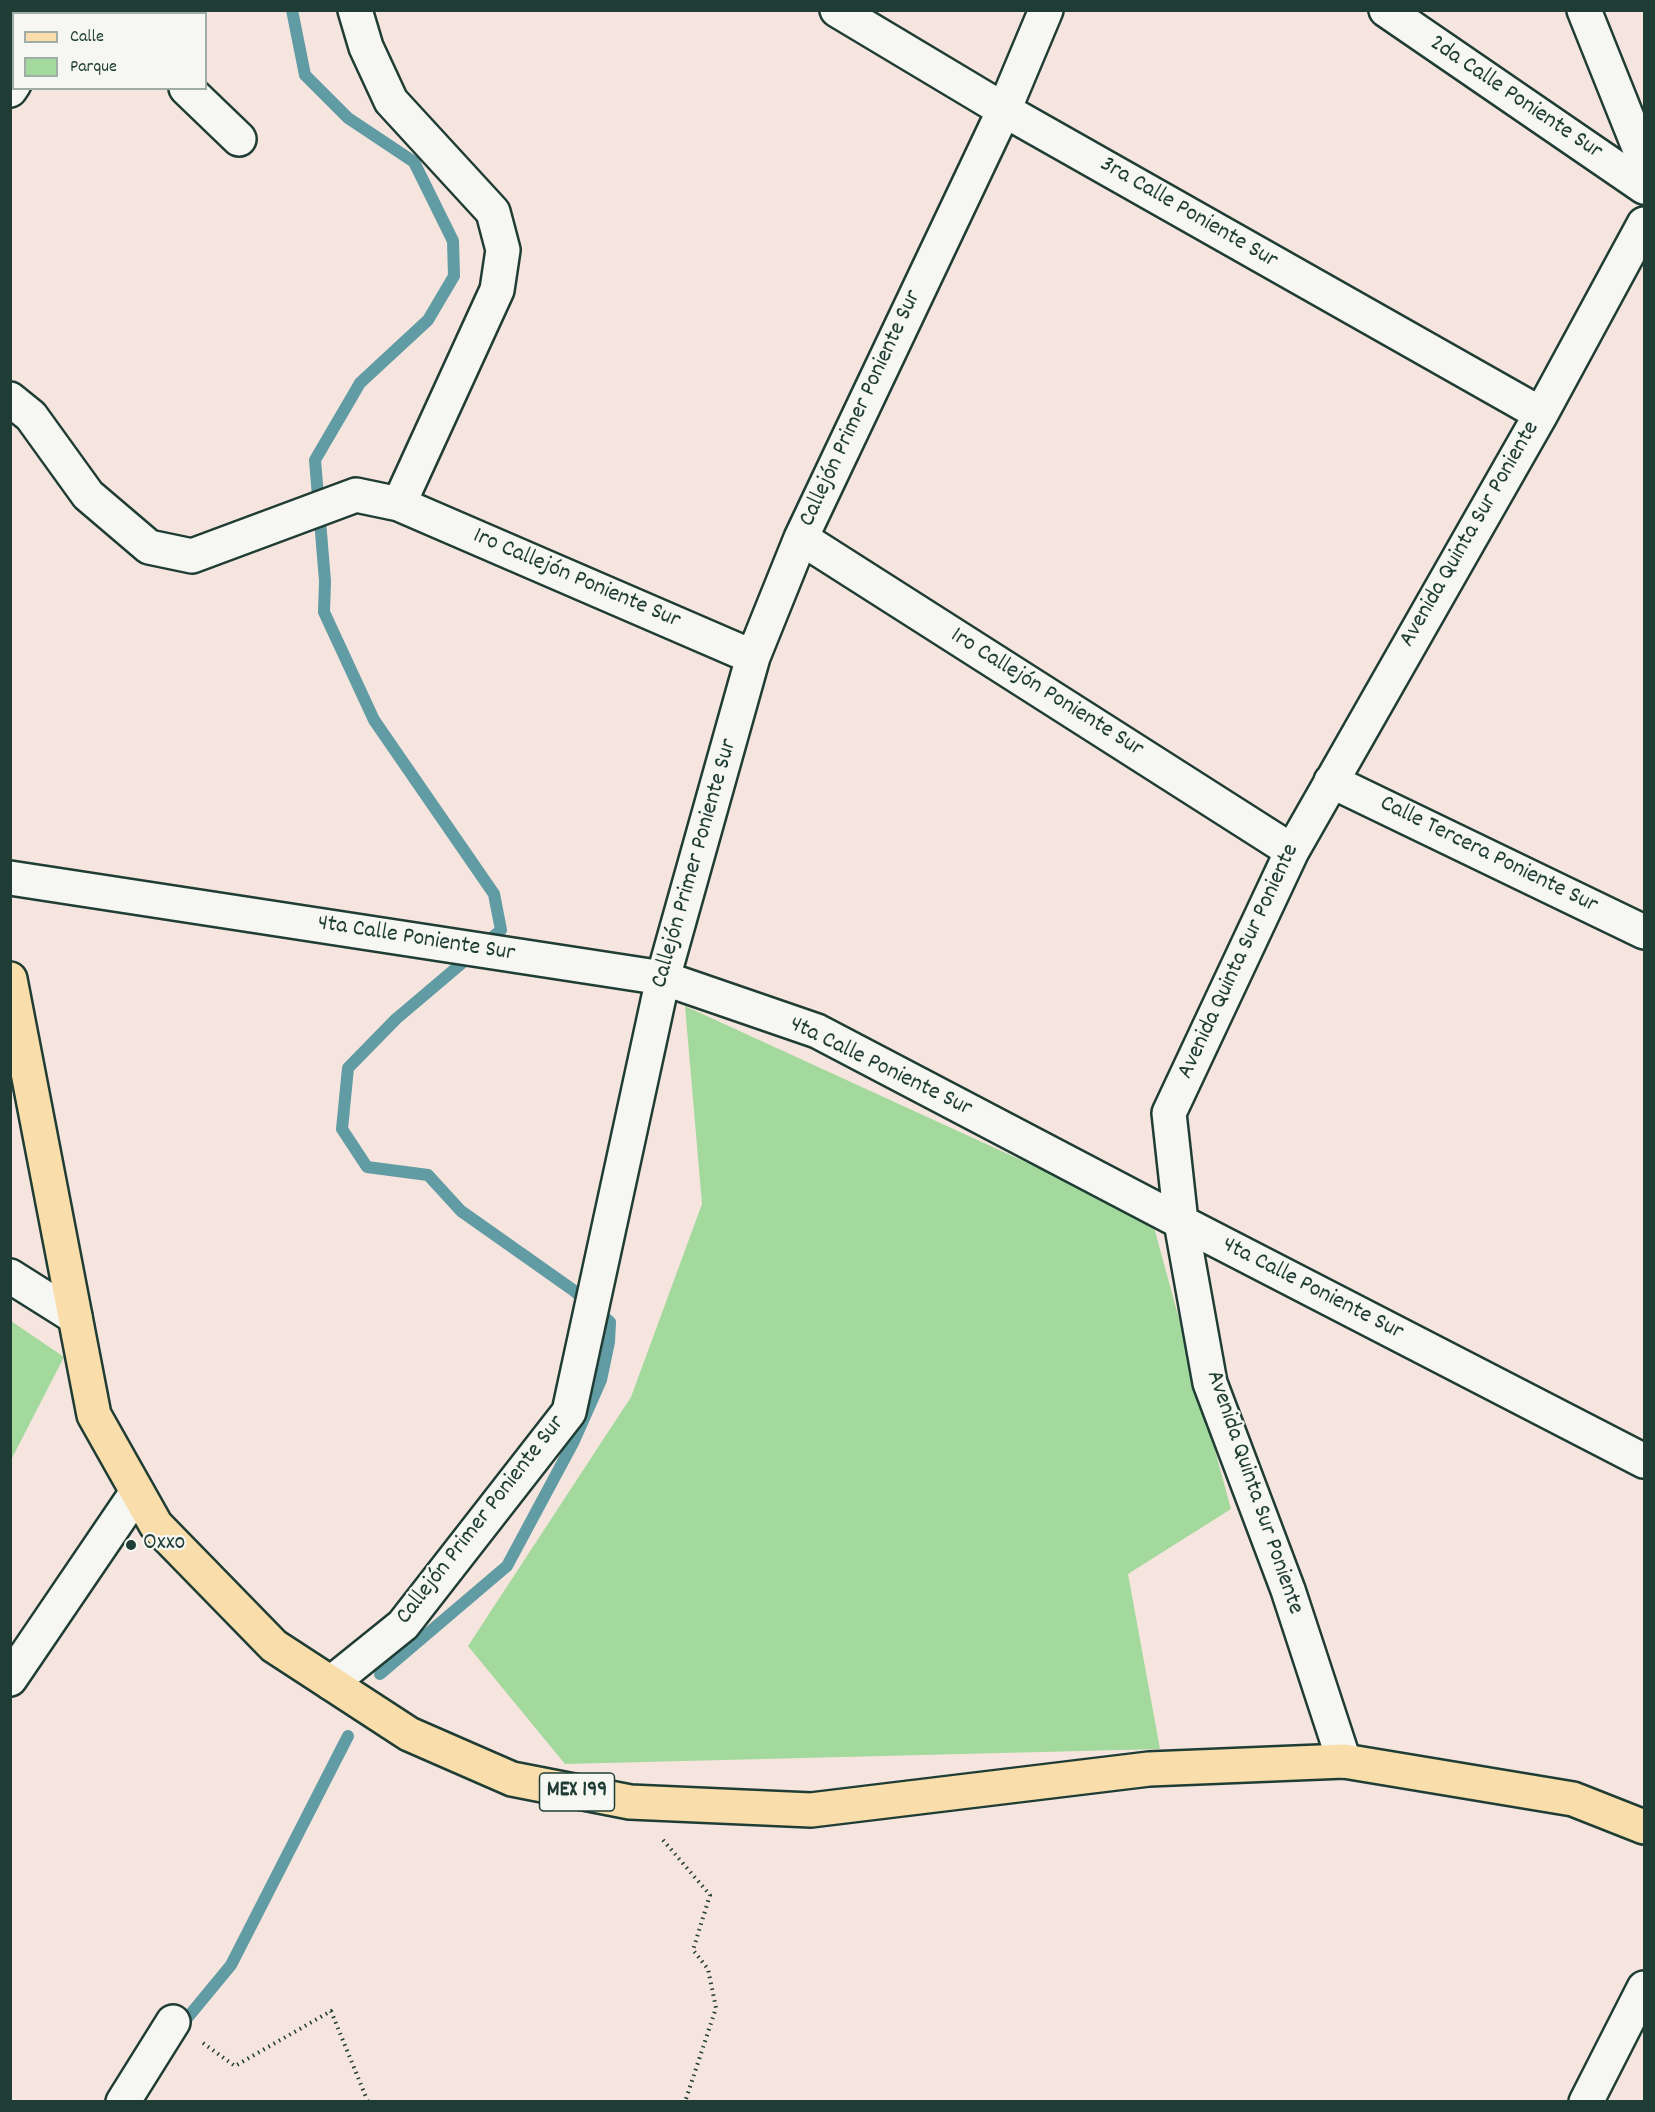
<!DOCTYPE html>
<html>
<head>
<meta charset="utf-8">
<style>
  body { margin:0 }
  #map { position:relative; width:1655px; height:2112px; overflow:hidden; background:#f6e5de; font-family:Dekko,sans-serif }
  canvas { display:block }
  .frame { position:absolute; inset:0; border:12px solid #1f3d34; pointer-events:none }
  .legend { position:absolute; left:12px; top:12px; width:195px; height:78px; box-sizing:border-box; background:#f6f6f2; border:2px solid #a0aca6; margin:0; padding:8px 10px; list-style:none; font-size:18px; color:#1f3d34 }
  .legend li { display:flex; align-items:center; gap:12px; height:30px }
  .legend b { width:30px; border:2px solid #a0aca6 }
</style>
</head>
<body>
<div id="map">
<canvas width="1655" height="2112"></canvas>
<div class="frame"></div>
<ul class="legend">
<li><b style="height:8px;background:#f9deab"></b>Calle</li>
<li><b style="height:16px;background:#a3d99d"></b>Parque</li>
</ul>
</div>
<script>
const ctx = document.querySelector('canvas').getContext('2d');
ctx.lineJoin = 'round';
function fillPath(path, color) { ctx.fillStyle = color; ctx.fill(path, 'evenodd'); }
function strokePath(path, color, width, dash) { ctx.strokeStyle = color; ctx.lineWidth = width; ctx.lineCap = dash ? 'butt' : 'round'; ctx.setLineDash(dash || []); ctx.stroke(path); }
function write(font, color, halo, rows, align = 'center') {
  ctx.font = font + ' Dekko,sans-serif'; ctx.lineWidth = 4.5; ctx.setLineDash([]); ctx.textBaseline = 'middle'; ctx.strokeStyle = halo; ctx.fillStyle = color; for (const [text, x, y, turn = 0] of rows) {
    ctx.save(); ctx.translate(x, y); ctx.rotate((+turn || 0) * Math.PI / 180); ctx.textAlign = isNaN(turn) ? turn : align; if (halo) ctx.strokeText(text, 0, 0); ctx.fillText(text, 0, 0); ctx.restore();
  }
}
const green = new Path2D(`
  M685,1006L1152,1220L1231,1509L1128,1574L1160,1749L565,1764L468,1646L631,1397L702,1204Z
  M11,1321L64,1357L11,1460Z`);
const stream = new Path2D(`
  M292,10L305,75L348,118L414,162L453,241L454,276L428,320L360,383L315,460L325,581L324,612L374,720L494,894L501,930L396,1019L348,1068L342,1129L367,1167L428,1175L461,1211L573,1290L610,1322L609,1342L601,1380L573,1443L507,1566L380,1674
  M179,2028L231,1965L348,1736`);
const path = new Path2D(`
  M663,1840L710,1895L693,1950L708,1969L716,2008L685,2102
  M203,2043L235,2066L331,2011L368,2102`);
const minor = new Path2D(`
  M95,10L100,14
  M355,10L366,47L391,101L493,212L503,250L497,290L399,504
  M837,10L1004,110L1541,414
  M1386,10L1644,187
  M1584,10L1644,160
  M49,14L51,10
  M186,88L239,139
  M10,90L14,84
  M10,399L31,416L88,495L149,547L192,556L356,495L399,504L753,657
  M801,538L1292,851
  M1331,781L1644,932
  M10,878L663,978L817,1031L1181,1222L1644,1461
  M10,1276L75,1317
  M10,1679L137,1492
  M331,1683L403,1625L569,1412L663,978L753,657L801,538L1004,110L1046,10
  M1344,1761L1288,1590L1210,1383L1181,1222L1169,1113L1292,851L1541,414L1644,224
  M123,2102L173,2022
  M1586,2102L1644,1988`);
const major = new Path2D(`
  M10,979L94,1415L156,1525L274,1646L409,1734L512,1779L630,1802L811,1810L1149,1769L1344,1761L1573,1799L1644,1827`);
const markers = [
  [131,1545,6,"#1f3d34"]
];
const shields = [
  [577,1792,75]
];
const shieldNames = [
  ["MEX 199",577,1792]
];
const streetNames = [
  ["2da Calle Poniente Sur",1515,99,34],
  ["3ra Calle Poniente Sur",1188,214,30],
  ["Callejón Primer Poniente Sur",862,409,-65],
  ["Avenida Quinta Sur Poniente",1471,535,-60],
  ["1ro Callejón Poniente Sur",576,580,23],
  ["1ro Callejón Poniente Sur",1046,694,32],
  ["Calle Tercera Poniente Sur",1488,856,26],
  ["Callejón Primer Poniente Sur",696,864,-74],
  ["4ta Calle Poniente Sur",416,940,9],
  ["Avenida Quinta Sur Poniente",1240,962,-65],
  ["4ta Calle Poniente Sur",880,1068,26],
  ["4ta Calle Poniente Sur",1312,1290,27],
  ["Avenida Quinta Sur Poniente",1253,1493,71],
  ["Callejón Primer Poniente Sur",482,1521,-52]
];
const poiNames = [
  ["Oxxo",143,1545]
];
fillPath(green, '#a3d99d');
strokePath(stream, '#619ba3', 12);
strokePath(minor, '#1f3d34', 38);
strokePath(major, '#1f3d34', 38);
strokePath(path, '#1f3d34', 4, [1.5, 4.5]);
strokePath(minor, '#f6f6f2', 33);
strokePath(major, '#f9deab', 33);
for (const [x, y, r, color] of markers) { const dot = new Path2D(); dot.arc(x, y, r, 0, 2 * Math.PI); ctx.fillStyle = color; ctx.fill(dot); strokePath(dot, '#f6f6f2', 2); }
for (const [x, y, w] of shields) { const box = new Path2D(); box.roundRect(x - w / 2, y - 19, w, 38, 4.5); ctx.fillStyle = '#f6f6f2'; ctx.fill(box); strokePath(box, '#1f3d34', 1.5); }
write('bold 22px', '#1f3d34', null, shieldNames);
write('24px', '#1f3d34', '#f6f6f2', streetNames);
write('24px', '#1f3d34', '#f6f6f2', poiNames, 'left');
</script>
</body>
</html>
